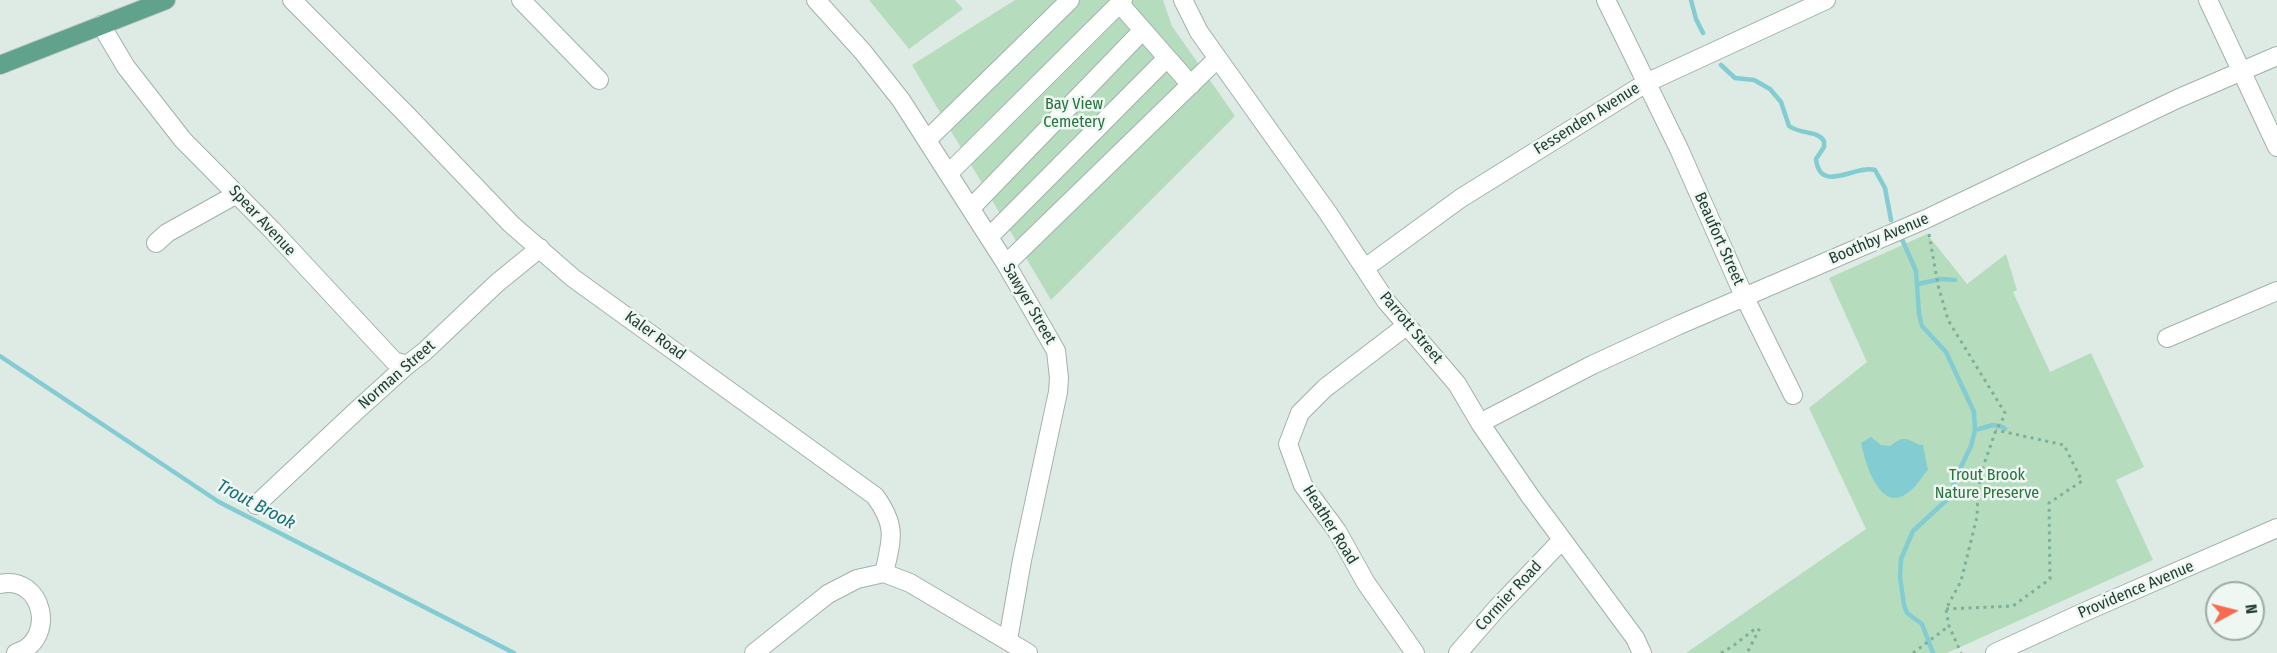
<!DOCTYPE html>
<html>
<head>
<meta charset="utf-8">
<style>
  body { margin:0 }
  #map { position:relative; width:2277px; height:653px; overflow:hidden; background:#deeae4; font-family:"Fira Sans Condensed",sans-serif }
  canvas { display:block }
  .north { position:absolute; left:2205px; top:581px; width:60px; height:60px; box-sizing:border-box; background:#eef7f2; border:2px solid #9baba5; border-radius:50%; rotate:83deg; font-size:16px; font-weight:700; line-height:24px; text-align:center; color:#1f3a31 }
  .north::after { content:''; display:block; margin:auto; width:21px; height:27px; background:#f76c4f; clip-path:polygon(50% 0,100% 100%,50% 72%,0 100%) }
</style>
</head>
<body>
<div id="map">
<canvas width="2277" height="653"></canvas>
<div class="north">N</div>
</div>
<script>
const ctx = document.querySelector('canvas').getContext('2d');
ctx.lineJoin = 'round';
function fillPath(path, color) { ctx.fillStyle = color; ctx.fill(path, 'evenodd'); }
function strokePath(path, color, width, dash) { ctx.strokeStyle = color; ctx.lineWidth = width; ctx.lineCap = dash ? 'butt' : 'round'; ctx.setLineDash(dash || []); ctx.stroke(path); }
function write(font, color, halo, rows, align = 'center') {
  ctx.font = font + ' "Fira Sans Condensed",sans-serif'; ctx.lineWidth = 5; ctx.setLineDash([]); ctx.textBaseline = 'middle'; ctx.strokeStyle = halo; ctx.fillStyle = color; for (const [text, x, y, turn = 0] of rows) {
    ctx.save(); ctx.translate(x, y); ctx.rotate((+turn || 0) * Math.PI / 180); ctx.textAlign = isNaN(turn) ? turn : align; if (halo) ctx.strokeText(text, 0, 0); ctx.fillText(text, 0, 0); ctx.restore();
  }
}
const green = new Path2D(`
  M869,0H955L963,9L909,49Z
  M1015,0H1163L1172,26L1235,116L1051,300L912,65Z
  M1927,234L1967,284L2006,254L2017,290L2013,292L2050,372L2091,353L2144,467L2116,480L2153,560L1947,653H1686L1866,529L1809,408L1867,362L1829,278Z`);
const water = new Path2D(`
  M1871,437L1881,445L1890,446C1893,444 1899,439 1903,439C1910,438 1916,445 1923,445L1928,470C1922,476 1917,486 1910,491C1880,517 1865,462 1861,443Z`);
const stream = new Path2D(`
  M1691,0L1696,19L1703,33
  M1721,65L1735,78L1754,80L1770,89L1781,102L1789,126C1802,135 1817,130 1824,141V147L1816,159C1820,195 1856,164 1875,170L1885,188L1891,220
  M1901,237L1916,271L1919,314L1922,326L1946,352L1974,412L1975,430L1971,446L1955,479L1951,496L1913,531L1901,559L1900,577L1904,605L1907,613L1922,624L1933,653
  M1918,284L1941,279L1955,280
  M0,356L219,502L514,653
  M1975,430L1993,425L2003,427L2005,429`);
const path = new Path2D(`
  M1929,234L1938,285L1948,320L2005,413L2004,417L1996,430L1982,470L1978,491L1977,517L1961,581L1946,609L1949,626L1961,653
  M1946,609L2013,606L2050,579L2049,503L2082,481L2064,445L1996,430
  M1721,653L1733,646L1756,628L1759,630L1747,653
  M1913,653L1949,626`);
const minor = new Path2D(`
  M292,0L404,112L511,224L573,278L875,496C897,526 892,539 884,573
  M521,0L599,80
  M816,0L863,52L901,100L1006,264L1056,351L1059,378L1058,392L1022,560L1008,640
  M1183,0L1199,32L1328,213L1386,301L1457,384L1480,423L1530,496L1635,638L1642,653
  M1606,0L1679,149L1744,296L1793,395
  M2208,0L2277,147
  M1120,4L1191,85
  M101,25L126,67L183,140L272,230L394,361L407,365
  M928,139L1070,0
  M949,173L1123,0
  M971,208L1143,30
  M989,237L1167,58
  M156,243L167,233L237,194
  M1006,264L1217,59
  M1365,268L1461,198L1646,83L1826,0
  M1406,326L1325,388L1300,413L1288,444L1303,485L1337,531L1366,583L1415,653
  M2167,338L2277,291
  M1480,423L1592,365L1679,325L1926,219L2177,99L2277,56
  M256,505L355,412L407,365L424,352L497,283L540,248
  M884,573L910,583L1028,653
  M0,584C43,574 58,640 16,653
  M754,653L828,594L857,579L884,573
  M1458,653L1497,608L1562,540
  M1995,653L2082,613L2277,528`);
const major = new Path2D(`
  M0,65L166,0`);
const parkNames = [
  ["Bay View",1074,105],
  ["Cemetery",1074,123],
  ["Trout Brook",1987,476],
  ["Nature Preserve",1987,494]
];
const streetNames = [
  ["Fessenden Avenue",1587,119,-32],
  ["Spear Avenue",262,221,47],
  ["Beaufort Street",1719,239,66],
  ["Boothby Avenue",1879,239,-23],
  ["Sawyer Street",1029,304,60],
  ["Parrott Street",1411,328,50],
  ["Kaler Road",655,336,36],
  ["Norman Street",397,375,-41],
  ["Heather Road",1330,525,58],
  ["Providence Avenue",2136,590,-23],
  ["Cormier Road",1509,596,-47]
];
const waterNames = [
  ["Trout Brook",256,505,28]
];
fillPath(green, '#b5ddbd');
fillPath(water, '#83ccd2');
strokePath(stream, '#83ccd2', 4.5);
strokePath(minor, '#a1b2ab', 20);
strokePath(major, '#bcc4c1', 20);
strokePath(path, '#7daf9c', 3, [3, 4.5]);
strokePath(minor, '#fff', 18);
strokePath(major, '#60a28c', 18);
write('16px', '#28723f', '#eef7f2', parkNames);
write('16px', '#1f3a31', '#eef7f2', streetNames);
write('italic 18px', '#176e78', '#eef7f2', waterNames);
</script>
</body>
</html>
